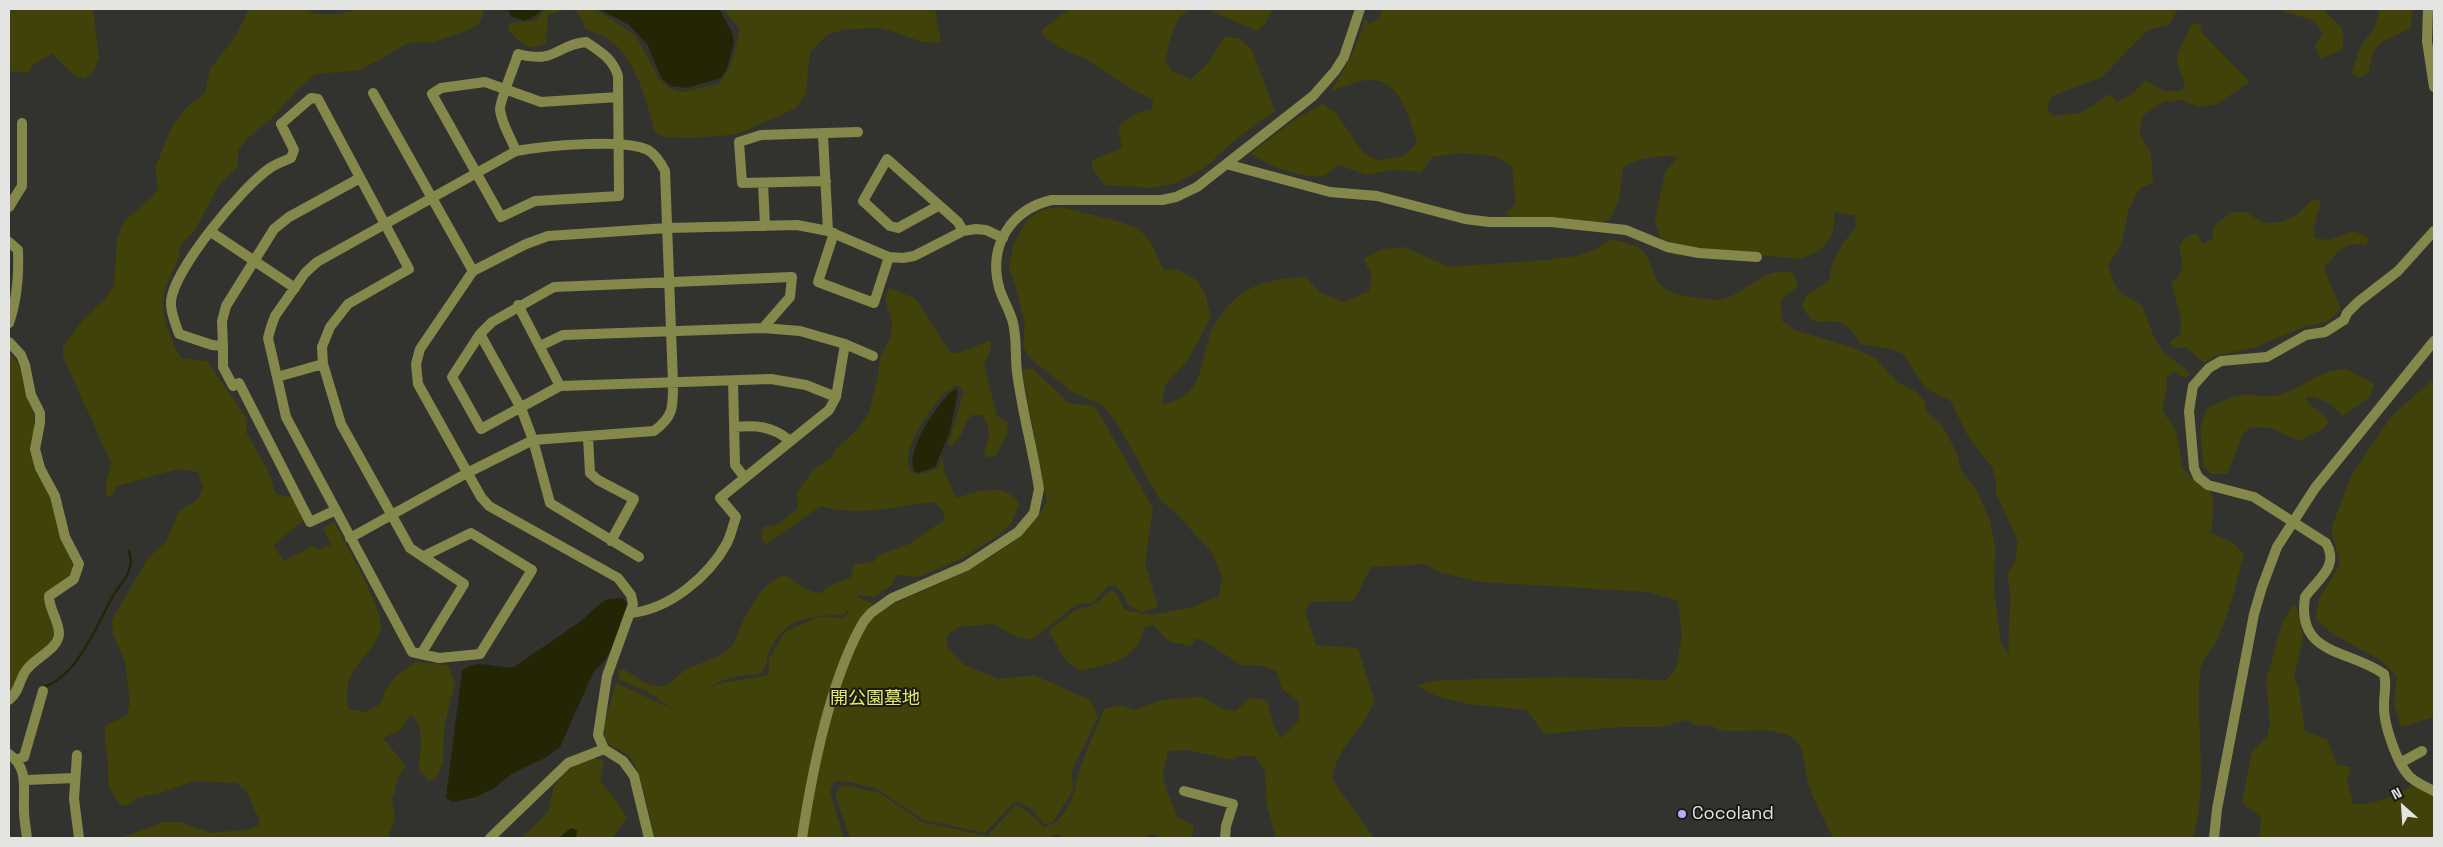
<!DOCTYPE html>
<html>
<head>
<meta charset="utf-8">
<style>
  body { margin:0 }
  #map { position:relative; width:2443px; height:847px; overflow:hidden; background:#32332f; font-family:"Space Grotesk",sans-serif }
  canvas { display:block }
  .frame { position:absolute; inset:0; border:10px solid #e4e4e2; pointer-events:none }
  .north { position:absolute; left:2378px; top:782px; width:50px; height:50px; -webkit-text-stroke:4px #1a1a18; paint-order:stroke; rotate:334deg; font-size:14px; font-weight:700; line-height:20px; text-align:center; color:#e4e4e2 }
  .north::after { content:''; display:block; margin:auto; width:18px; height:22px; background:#e4e4e2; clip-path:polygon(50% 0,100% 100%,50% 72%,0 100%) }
</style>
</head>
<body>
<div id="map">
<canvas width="2443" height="847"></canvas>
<div class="frame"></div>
<div class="north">N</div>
</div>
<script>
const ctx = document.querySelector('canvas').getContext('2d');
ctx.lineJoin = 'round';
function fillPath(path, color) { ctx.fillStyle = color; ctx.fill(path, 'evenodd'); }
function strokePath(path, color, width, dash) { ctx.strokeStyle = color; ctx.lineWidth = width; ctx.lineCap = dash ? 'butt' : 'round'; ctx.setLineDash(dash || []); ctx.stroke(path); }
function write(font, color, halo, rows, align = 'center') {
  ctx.font = font + ' "Space Grotesk","Noto Sans JP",sans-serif'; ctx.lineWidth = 4; ctx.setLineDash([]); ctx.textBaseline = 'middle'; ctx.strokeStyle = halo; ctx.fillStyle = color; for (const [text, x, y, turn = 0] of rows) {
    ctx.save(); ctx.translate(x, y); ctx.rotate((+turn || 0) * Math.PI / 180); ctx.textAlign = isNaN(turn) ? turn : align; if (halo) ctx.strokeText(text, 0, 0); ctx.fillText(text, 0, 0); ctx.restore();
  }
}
const green = new Path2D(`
  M9,9H93L99,58L94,71L84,79L75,76L52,54L33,65L28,73L9,71Z
  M249,9H307L315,14H337L359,9H485L479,24L469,30L433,42L408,43L361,70L316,74L301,86L271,119L248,138L238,151V166L219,185L195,230L180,246C180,262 173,269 167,283C157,309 169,336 181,358L207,361L247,419L246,432L268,470L276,494L296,498L304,520L273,545L284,561L312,546L319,549L331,545L323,528L334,521C344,541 382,607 381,626C378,657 340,661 348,709L366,712L380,704L386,689L396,676L416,662L448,665L455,682L444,727L443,762L436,779L427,780L419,769C419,748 427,731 411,714L399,731L383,738L406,766L399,775L392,800L395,818L388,838H120L163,822H180L212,833L249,829L259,825L260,819L253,808L247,792L236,783L194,781L157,794L138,797L129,805H121C103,785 110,776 107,753C106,743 104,736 105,726L127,715L130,703L125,661L113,635L112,620L148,558L166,542L179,511L198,499L203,488L198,472L178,469L117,486L112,495L106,498V482L111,463L63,357V346L83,320L105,299L114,285L117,238L124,221L152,197L158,189L155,168L172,126L187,107L205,93L210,69L235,37Z
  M545,9H568L548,15L546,44L532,48L519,41L509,30V23L535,21Z
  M576,9H595L636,36L659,79L669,88L682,92L719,84C732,67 737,49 739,28L723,9H935L941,43L923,42L882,28L849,29L828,34L810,52L806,93L796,108L743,132L730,135L694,138L665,137L655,132C644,93 632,39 586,30Z
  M1069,9H1196C1173,11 1171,42 1165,60L1173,72L1191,79L1207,64L1225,36L1240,39L1252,50L1275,111L1236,139L1206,167L1176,183L1153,188L1105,185L1092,169V160L1122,148L1118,127C1129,116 1137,112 1152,109L1153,100L1134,90L1087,60L1058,47L1044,37L1042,30Z
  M1207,9H1273L1265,24L1257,31Z
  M1382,9H2178L2169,25L2148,30L2102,77L2052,96L2047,108L2053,116L2081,113L2110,94L2117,102L2132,94L2146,80C2161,90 2168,95 2185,88C2184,80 2180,73 2178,65C2174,51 2188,37 2192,24L2200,23L2202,33L2250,82L2217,104L2200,107L2181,100L2163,102L2142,116L2140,135L2151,154L2153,183L2140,188L2129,209L2121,246L2108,265L2114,283L2122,294L2141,304C2148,319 2152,338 2163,351C2171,360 2182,364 2190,374L2184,378L2175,371L2166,378L2167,388L2162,410L2176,431L2183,468L2190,477L2210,489L2214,502L2211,533L2233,543L2244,554C2236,582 2230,611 2218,638C2213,649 2201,660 2200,671C2195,727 2209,784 2193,838H1833C1825,821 1815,804 1809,786C1804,772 1807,759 1799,745C1785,723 1743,733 1722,731C1719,731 1716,728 1712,726C1701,723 1699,729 1687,720L1660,727H1619L1545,734L1526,710C1495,706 1442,706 1417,685L1442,680L1563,677L1666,680L1676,668L1682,635L1678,601L1649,592L1481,582L1438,572L1425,564L1371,567L1354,601L1311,602L1305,610L1316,645L1358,648L1375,703C1369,708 1369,714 1365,720C1351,739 1336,754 1332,779L1374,838H1276L1267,807L1265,771L1256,757L1240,755L1233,760L1187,750L1168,751L1163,774L1168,794L1178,817L1194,826L1192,838H1163L1152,834L1143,838H1062L1058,834L1047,838H850L835,795L840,787L846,785L879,793L922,822L987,836L1016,805L1027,811L1044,827L1057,822L1071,802L1081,765L1104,709L1120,705L1135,710L1161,700L1202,697L1221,708L1235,711L1251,697L1267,701L1274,727L1281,738L1299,720V702L1282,689L1277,671L1263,666L1241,665L1204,641L1196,638L1191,646L1180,643L1174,644L1164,637L1153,625L1144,628C1139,659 1106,666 1080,671L1066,661L1050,634L1049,631L1075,610L1092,606L1112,590L1115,592L1125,610L1152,615L1193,607L1219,596L1222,577L1212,553L1175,512L1160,500L1117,423L1101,404L1072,392L1030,358L1023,347L1025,324L1016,288L1009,268L1014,243L1027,220L1041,210L1060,207L1118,221L1139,229L1151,243L1164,270L1176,269L1197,280L1206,296L1211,317L1188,360L1165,385L1162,404C1204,398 1200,363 1211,331C1213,325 1218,320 1222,314C1242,285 1271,278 1305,277L1321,293L1343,302L1369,291L1372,275L1363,259L1383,249L1404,247L1449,267L1544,260L1577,256L1598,248L1611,239C1619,242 1633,243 1640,249C1650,257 1651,268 1656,279C1663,294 1686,296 1700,298C1707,299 1717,301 1723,299C1750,291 1763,266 1793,273L1798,286L1781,300L1782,321L1795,330L1854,348L1875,358L1897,382L1917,392L1925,402L1927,412L1942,425L1957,453L1961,470L1976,489L1990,521L1995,548L1994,592L2001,643L2009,653C2007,628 2014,600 2007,575L2015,561L2018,541L1996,493V481L1992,467L1969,438L1950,400L1926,389L1903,354L1891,349L1861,344C1855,336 1848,324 1838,322C1818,319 1815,330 1802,306L1807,295L1829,281C1831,260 1841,243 1856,228L1855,215L1834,212C1837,238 1823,253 1799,259L1696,249L1679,256L1669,252L1660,237L1655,221L1665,172L1678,157C1657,156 1641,156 1623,168L1619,200L1610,219L1601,223L1581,220L1513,218L1506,213L1516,204L1512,167L1495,156L1459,153L1433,157L1421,172L1392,170L1367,175L1338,165C1334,168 1328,175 1322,176C1301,179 1267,165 1251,153L1297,118L1323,104L1336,113L1364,154L1378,160L1404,156L1417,143C1409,119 1401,78 1369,80C1357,81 1343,87 1331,91C1346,67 1358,46 1365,19L1370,24L1379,19Z
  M2276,9H2323C2337,25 2348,25 2342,50L2320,59L2315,45L2323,34L2315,21Z
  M2378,9H2413L2410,29C2384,41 2372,41 2369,72L2359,78L2352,73C2355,64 2356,54 2362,45C2370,32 2379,26 2378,9Z
  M2312,200H2320C2321,212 2312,220 2315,238L2328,240L2353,231L2368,237L2367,245C2343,242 2339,251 2324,268L2341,309L2327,322L2304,327L2256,347L2215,356L2204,363L2186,347L2175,348L2169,342L2180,334L2181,318L2171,283C2185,272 2183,263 2179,247L2185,238L2197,233L2203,244L2212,239L2214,226L2231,212H2246L2263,223L2282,222L2296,215Z
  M889,288L916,299L950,352L959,353L990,340L991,348L984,365L997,416L1007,422L1008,432L997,455L987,458L984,451C991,438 990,428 983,415H972L966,421L962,434L952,446L948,445L964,391L958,385C940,389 910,438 908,457C907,461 910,467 911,472C921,476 929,473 939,467L942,457L945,473L956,498C975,492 1007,480 1019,504L1012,522L999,535L961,559L918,577L896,575L892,585L874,597L859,595L857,597L884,608C940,583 1016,557 1047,502L1022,370L1032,368L1069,403L1095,406L1153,508L1145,563L1158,607L1142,612L1127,604L1123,593L1114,586H1108L1093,603L1077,604L1031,640L1014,636L994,624L959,627L947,635V648L963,664L998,679L1034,675L1090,700L1098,717L1072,770L1073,790L1053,822L1045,824L1029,807L1015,801L985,833L924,820L877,789L846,781L834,782L830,793L844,838H655C649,817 643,771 628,755C623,751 612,747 605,740L604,726L616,683L672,709L648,692L620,680L618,671L624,669C635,676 648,688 662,686C672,684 676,677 684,671C698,662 719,660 731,647C736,642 738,632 741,626C750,606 763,582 784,575C799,582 803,591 820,593L831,585L851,578L854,564L873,562L878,555L909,544L944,520L943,510L934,502C897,506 858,517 821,506L766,544L761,538L763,527L779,524L798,508L797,493L813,470L831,458L837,448L857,430L869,413L878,377L880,358L890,338L892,323L885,299ZM852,604L845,618L817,617L785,632L769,659V675L718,684L711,688C721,676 747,676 762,673C767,666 766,659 769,652C783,618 811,615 844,615Z
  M9,352L20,366L23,385L34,416V430L49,491L74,570L69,580L46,595L55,630L50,643L9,692Z
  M2346,369L2374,384L2370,397L2342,416C2332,404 2321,396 2305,397C2310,407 2322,412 2330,422L2321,430L2299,441L2271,428L2251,427L2243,434L2227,474H2211L2203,465L2200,428L2207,408C2220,402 2233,395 2248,395C2259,395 2267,398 2278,395C2304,388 2315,371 2346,369Z
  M2434,378V717L2401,727L2394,704L2397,677L2381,660L2334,635L2315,619L2320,597L2340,564L2331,529L2352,474L2391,417Z
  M2293,605L2297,608L2303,637L2294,678L2299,689L2305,731L2328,740L2336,764L2351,767L2347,781L2353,804C2376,805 2394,796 2414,785L2434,792V838H2259L2261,817L2242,803L2252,752L2267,736L2270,724L2266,681L2282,623Z
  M594,758L604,761L600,781C607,790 623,808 627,818L612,838H521L548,812L554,786L565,773L579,762Z`);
const water = new Path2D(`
  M508,9H542L535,16L525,21L511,16Z
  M599,9H719L732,32L734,42L727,69L721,78L687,88L671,86L662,79L647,44L629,25Z
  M955,389L958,391L950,431L935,467L917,473C900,457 939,400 955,389Z
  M623,598L627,604C625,623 610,661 594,671L560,747L547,757L513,773L493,789L476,797L453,802L446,798L462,671C479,657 496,670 514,667L581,621L602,602L608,599Z
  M571,828L577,830L576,838H559Z`);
const stream = new Path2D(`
  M43,687C77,678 97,624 113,596C118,587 126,580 129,570C132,563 131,558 129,551`);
const minor = new Path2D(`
  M2428,9L2427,41L2434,87
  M373,93L473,271
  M823,135L828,231
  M516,151C511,138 502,125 500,110C499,102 515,65 518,54C557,64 555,45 586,42C601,52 613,59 618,76L619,196L535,201L501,217L432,94L441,88L485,82L541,102L618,97
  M1226,164L1330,192L1377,196L1465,219L1489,222H1551L1626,230L1667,247L1699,253L1757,257
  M360,178L289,217L274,229L226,306L222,321L223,346L212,345L179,334C176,325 170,312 171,301C174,269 243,186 270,168C276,164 284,161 291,158L294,150L281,124L311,98L318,99L409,269L348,304L330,327L322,347L323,364L341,424L410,548L464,584L421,654
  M826,181L742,183L739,142L761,135L858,132
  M763,183L765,226
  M938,206L898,228L890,226L863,201L887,159L958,222L963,231
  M9,207L22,186V123
  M2434,231L2398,271L2358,302L2347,313L2344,320L2325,332L2306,335L2267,357L2221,361L2209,368L2193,386L2189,411L2194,468L2198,477L2208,485L2254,497L2326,543C2340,566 2318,579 2305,597C2296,656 2349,649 2384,674C2387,685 2384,693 2384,705C2383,723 2397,764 2410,777C2417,783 2426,787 2434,791
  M211,232L295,288
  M834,233L818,282L874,303L889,257
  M9,242L18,250C19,275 17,300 9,323
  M518,305L560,386
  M763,328L790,297L792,277L554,287L492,322L480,334L452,377L481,429L560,386L771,379L806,385L836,397
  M480,334L521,408L533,440L550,503L639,557
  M9,342L21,355L25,365L31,395L40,413V423L35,449L40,468L55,496L65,537L79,564L74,579L49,596C49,610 59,620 59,634C58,649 37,657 28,668C19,677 21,690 9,700
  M223,346V367L233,386L239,383L310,522L336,510
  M540,346L563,335L763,328L800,331L845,344L873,356
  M277,377L323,364
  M733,381L735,465L745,478
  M734,427C756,425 772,426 789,440
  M588,437L590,473L598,480L634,499L611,541
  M350,538L467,473L533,440L654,431C674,416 673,407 673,383L665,171C661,163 656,155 648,150C624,138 544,146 516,151L317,262L305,273L275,316L271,327L268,338L277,377L286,417L412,652L439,658L480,654L532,570L471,533L424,556
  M631,613C670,609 709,576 727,543C731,535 733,525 736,517L720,498L829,410L836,397L845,344
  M9,754C29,768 23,789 24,811C24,820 26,829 27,838
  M77,755L74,799L79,838
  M18,759L24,757L43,691
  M2400,763L2422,751
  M26,780L75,778
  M1184,791L1233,804L1226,826L1225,838
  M490,838L568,763L604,749
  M649,838L634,776L623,761L604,749L598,735L607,676L633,604L631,595L618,578L489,506L481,497L418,384L416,364L420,349L473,271L526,244L548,236L667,228L797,225L828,231L889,257L903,258L914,256L963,231L976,229L986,230L1003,238
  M802,838C812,772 830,679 864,621L871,613L892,598L966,566L1018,532L1034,513L1039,489C1033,450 1022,411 1017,372C1015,356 1017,338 1013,323C1010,310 1002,299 999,287C988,246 1011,209 1052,200H1162L1176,197L1197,187L1313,96L1335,71L1344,57L1360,9
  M2214,838L2217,809L2254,614L2262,587L2277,547L2315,488L2434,341`);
const markers = [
  [1682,814,5,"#b8abf7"]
];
const parkNames = [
  ["開公園墓地",875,699]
];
const poiNames = [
  ["Cocoland",1692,814]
];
fillPath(green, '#404209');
fillPath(water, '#242505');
strokePath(stream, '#242505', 2.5);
strokePath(minor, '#85884b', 10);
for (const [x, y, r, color] of markers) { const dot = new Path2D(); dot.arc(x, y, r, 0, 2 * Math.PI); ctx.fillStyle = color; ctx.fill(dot); strokePath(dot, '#1a1a18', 2); }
write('18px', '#e5eb66', '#1a1a18', parkNames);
write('18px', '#e4e4e2', '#1a1a18', poiNames, 'left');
</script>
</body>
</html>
